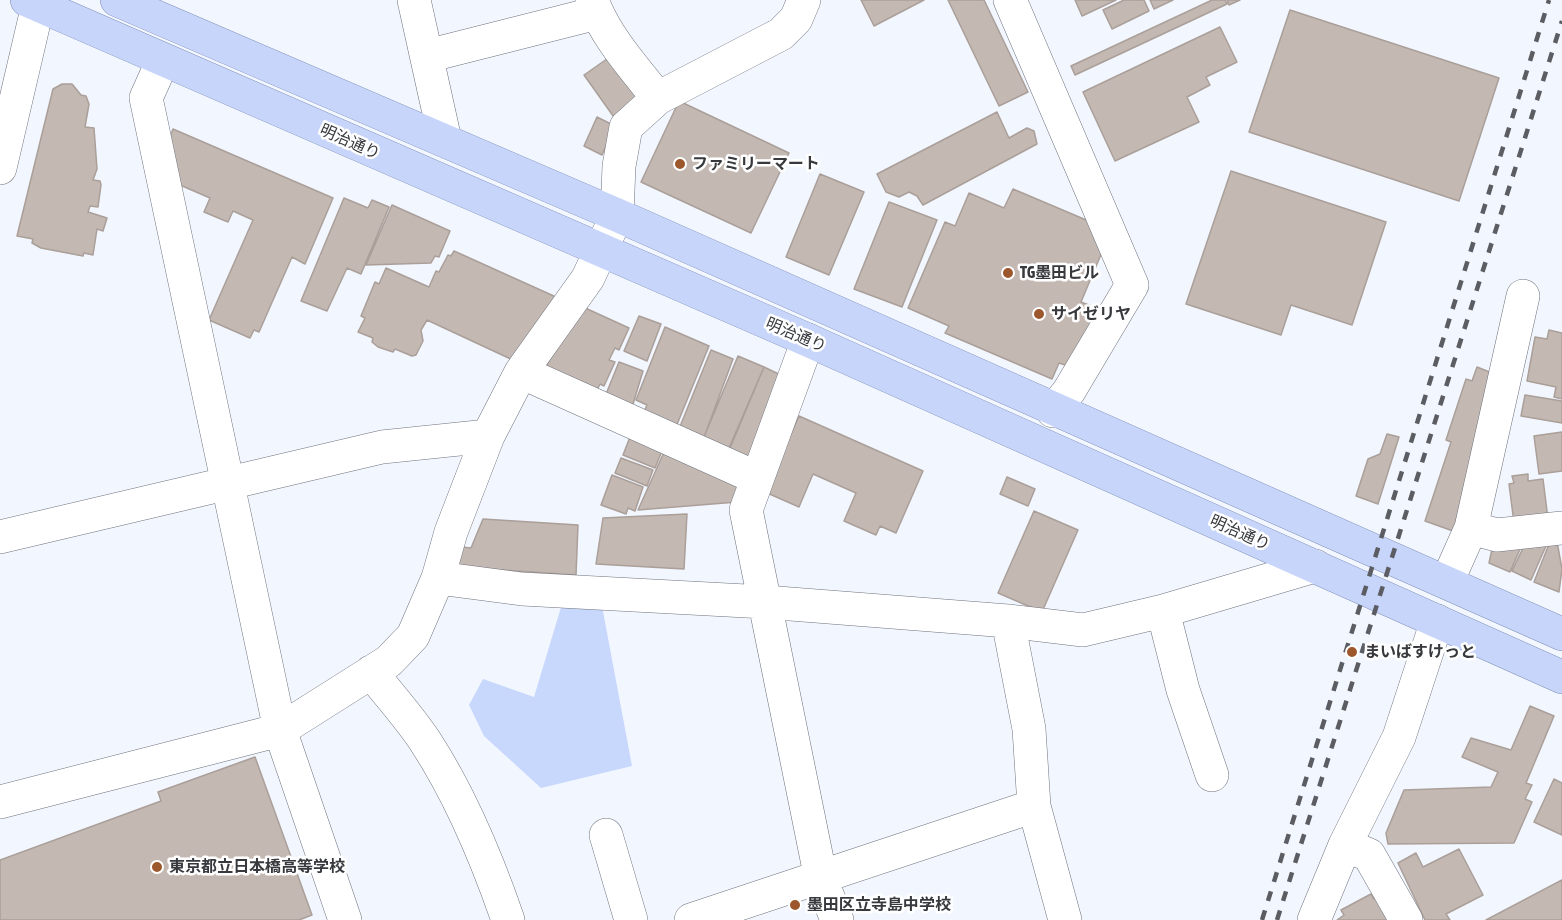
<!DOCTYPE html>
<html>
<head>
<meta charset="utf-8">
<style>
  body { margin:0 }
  canvas { display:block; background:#f2f6ff }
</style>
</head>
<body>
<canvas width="1562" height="920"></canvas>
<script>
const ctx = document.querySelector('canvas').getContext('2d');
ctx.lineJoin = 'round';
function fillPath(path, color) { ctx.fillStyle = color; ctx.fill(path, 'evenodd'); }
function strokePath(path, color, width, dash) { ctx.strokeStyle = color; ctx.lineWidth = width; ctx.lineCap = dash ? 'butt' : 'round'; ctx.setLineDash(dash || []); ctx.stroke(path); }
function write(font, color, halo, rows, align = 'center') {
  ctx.font = font + ' "Asap Condensed","Noto Sans JP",sans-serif'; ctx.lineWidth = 5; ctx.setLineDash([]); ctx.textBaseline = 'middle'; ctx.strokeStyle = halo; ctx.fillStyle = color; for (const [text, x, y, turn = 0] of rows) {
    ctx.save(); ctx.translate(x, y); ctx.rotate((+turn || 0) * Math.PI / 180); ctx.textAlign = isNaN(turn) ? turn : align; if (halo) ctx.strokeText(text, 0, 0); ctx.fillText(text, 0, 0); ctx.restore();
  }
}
const green = new Path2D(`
  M562,604L602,606L632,766L541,788L484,736L469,705L483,679L534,697Z`);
const building = new Path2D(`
  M861,0H924L874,26Z
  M948,0H984L1028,92L999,106Z
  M1075,0H1116L1082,16Z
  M1124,0H1144L1149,11L1112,29L1103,10Z
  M1150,0H1173L1154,9Z
  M1212,0H1225L1227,4L1075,75L1071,66Z
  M1227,0H1240L1229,5Z
  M1290,10L1499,78L1459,201L1249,132Z
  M1220,27L1237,62L1206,77L1210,85L1187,97L1199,122L1115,161L1083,92Z
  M614,54L645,99L616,120L584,75Z
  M62,84H72L81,95L86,96L89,104L85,127L94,128L97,169L93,180L100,181L101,185L98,207L90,206L88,212L107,218L103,231L97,229L93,255L84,253L83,256L41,248L32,243L33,239L17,236L53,89Z
  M679,101L789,153L751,233L641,182Z
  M997,112L1009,138L1027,128L1034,131L1037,144L923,205L917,196L909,192L899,197L886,192L877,174Z
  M597,117L615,126L602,155L584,146Z
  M173,129L333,198L305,264L292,257L259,332L254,330L250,338L209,320L253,220L233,211L228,222L204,212L210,198L180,185L170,137Z
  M1231,171L1386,222L1352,325L1291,305L1281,335L1186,304Z
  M820,174L864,192L829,275L786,257Z
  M1013,189L1098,225L1105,245L1081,302L1099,309L1074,368L1059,363L1052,379L945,333L949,326L908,308L945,222L955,226L969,193L1004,208Z
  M344,198L368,208L372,200L389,207L361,274L347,268L327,311L301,301Z
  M889,202L937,220L902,307L854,289Z
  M392,205L450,231L439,257L435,256L431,263L366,265Z
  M454,251L556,297L515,361L427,320L421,330L423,341L416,355L412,356L395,349L393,352L378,347L372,342L373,338L358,332L365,318L361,316L375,282L379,284L386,268L429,287L436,271L439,272L448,255L451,256Z
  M583,307L629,328L619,350L615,348L609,360L615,362L604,386L600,384L596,392L546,366Z
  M639,316L661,324L647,361L624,351Z
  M665,327L709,346L676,427L643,414L647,405L636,400Z
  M1549,330L1562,333V399L1554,397L1556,387L1527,381L1535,337L1547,339Z
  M711,350L733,359L703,440L679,429Z
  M738,356L764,367L726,455L701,444Z
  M619,362L643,371L630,414L604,399Z
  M764,367L787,378L754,457L728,453Z
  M1477,367L1492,373L1478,449L1453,531L1425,521L1451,442L1446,440L1466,379L1472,381Z
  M1525,395L1562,401V423L1521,416Z
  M799,416L923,471L896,533L880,526L876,535L844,521L856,493L813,474L799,507L765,492Z
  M1562,432V471L1539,474L1534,436Z
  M1387,434L1399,437L1378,504L1356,496L1368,459L1380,454Z
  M630,437L662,451L655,468L623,455Z
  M665,450L744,486L737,502L638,510Z
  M621,458L653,470L647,486L615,473Z
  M1528,474V481L1543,479L1548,519L1514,523L1509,484L1514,483L1512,476Z
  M612,475L643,487L635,511L628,508L626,514L601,505Z
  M1007,477L1035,489L1028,506L1000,494Z
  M1034,511L1078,530L1042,612L998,593Z
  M687,514L684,569L596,564L603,518Z
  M483,519L578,525L576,575L457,567L462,547L471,548Z
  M1549,544H1557L1558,547L1562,569L1559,592L1534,582Z
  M1546,546L1531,580L1512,571L1523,548Z
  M1521,547L1510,572L1489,563L1492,549Z
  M1530,706L1554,716L1526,783L1532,785L1525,799L1532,802L1514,843L1388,844L1386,833L1404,790L1491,787L1498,772L1462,757L1471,738L1511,750Z
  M255,757L312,915L299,920H0V860L161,801L158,792Z
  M1554,779L1562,783V835L1534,822Z
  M1459,849L1483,895L1446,914L1450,920H1425L1398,863L1416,853L1423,867Z
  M1562,880V920H1486Z
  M1371,894L1374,899L1380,895L1393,920H1337L1344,915L1341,910Z`);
const minor = new Path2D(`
  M414,0L445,140
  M592,0C605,36 634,68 658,98
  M1010,0L1132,285L1069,391L1053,411
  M427,56L597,13
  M163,60L146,98L280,730L345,920
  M0,168L38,5
  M808,340L746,510L821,879L837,920
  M521,372L757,478
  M1471,528L1523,296
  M0,537L382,447L488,436
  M438,578L522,589L765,602L1008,621L1083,630L1163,611L1315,566
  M1447,582L1471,528L1497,535L1562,528
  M1163,611L1183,690L1212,775
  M1008,621L1029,729L1034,806L1065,920
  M371,672C389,695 409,717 425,741C461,796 487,859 508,920
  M0,802L280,730L389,661L413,636L438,578L451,532L488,436L521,372L588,278L617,215L619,166L626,127L658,98L781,34L796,19L804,0
  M606,835L631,920
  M691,920L1034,806
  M1314,920L1345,845
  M1406,920L1369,855L1345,845L1399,737L1437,621`);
const major = new Path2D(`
  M27,0L808,340L1562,677
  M117,0L617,215L1562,634`);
const rail = new Path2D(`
  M1262,920L1549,0
  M1277,920L1562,21`);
const markers = [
  [680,164,6,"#9d572d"],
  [1008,273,6,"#9d572d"],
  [1039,314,6,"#9d572d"],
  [1352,652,6,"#9d572d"],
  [157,867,6,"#9d572d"],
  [795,905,6,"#9d572d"]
];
const streetNames = [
  ["明治通り",350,142,24],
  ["明治通り",796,335,23],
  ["明治通り",1240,533,24]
];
const poiNames = [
  ["ファミリーマート",692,164],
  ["TG墨田ビル",1020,273],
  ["サイゼリヤ",1051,314],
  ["まいばすけっと",1364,652],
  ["東京都立日本橋高等学校",169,867],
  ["墨田区立寺島中学校",807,905]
];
fillPath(green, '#c8d7fc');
fillPath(building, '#c4b8b2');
strokePath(building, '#aa9f99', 1.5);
strokePath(minor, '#6f737d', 34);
strokePath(major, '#7d8cb5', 34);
strokePath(minor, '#fff', 33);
strokePath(major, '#c7d5fa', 33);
strokePath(rail, '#5b5d62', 4.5, [10, 10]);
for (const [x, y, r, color] of markers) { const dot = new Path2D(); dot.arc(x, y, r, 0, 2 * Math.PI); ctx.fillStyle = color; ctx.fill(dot); strokePath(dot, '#fff', 2); }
write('16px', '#37393d', '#fff', streetNames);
write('bold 16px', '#37393d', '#fff', poiNames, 'left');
</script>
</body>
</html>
